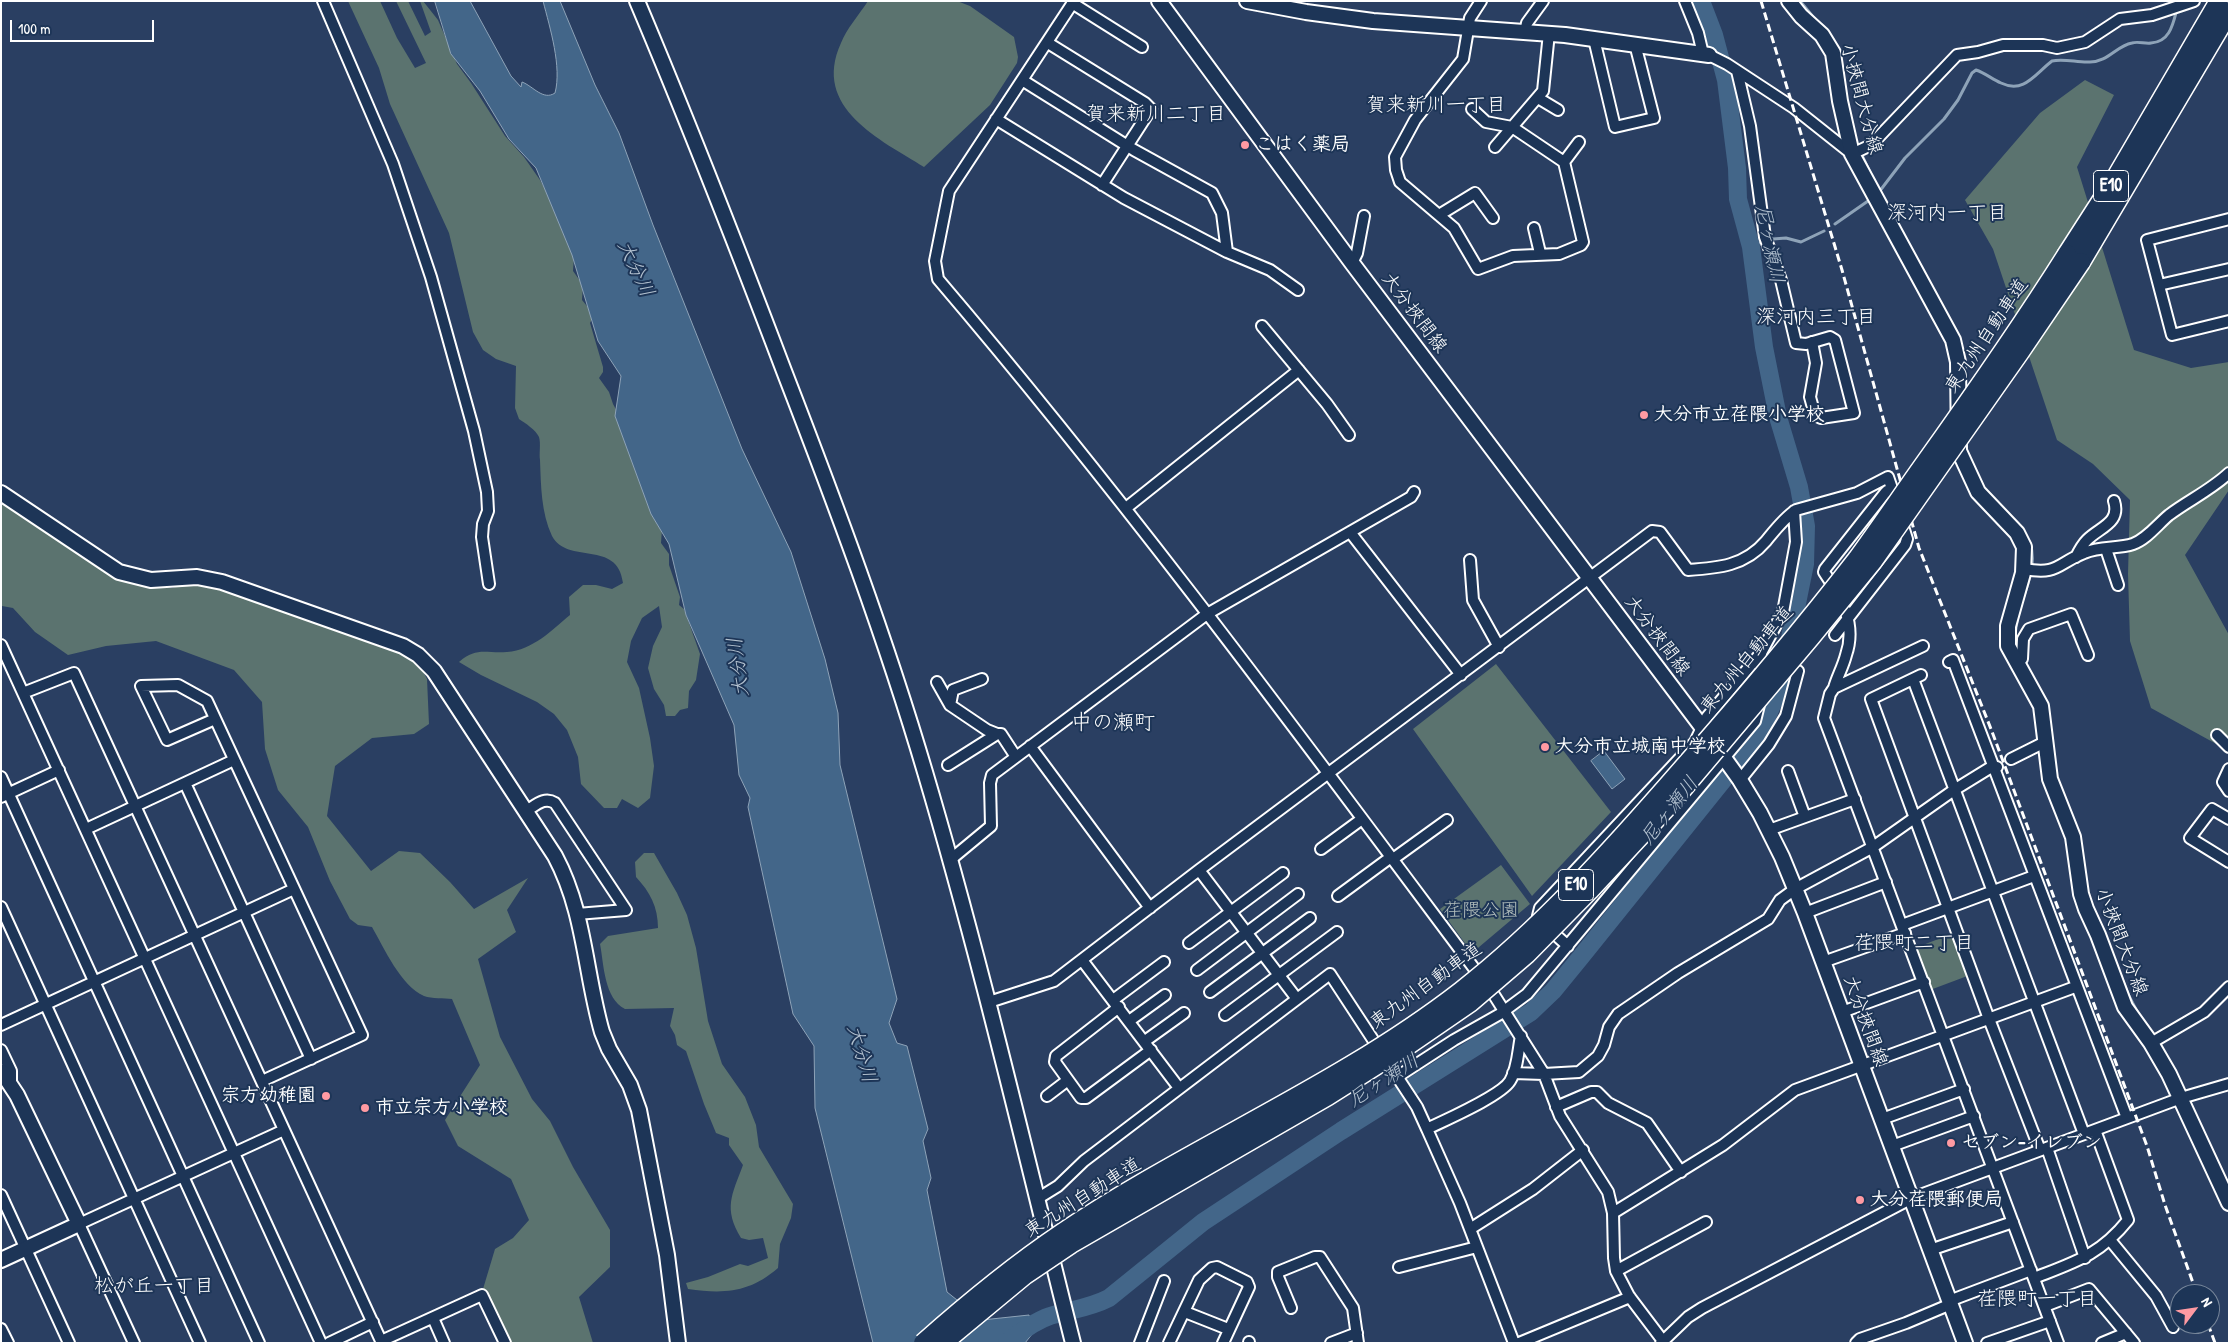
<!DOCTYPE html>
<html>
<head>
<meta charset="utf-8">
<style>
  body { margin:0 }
  #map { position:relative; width:2230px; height:1344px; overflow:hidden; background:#2a3f62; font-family:"Patrick Hand",sans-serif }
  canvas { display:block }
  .frame { position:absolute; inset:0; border:2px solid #fff; pointer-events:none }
  .north { position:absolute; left:2170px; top:1284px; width:50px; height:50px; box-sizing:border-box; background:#1d3557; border:1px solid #77869a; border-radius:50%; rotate:59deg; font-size:14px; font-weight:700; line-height:20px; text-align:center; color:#fff }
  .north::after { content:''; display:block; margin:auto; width:18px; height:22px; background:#ff9aa2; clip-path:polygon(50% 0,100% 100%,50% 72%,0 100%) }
  .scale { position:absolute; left:10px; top:20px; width:144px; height:22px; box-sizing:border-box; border:2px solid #fff; border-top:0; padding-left:6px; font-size:15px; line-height:18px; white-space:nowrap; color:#fff; -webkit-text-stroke:4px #1d3557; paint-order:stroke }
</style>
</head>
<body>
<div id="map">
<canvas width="2230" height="1344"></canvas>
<div class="frame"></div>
<div class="north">N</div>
<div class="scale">100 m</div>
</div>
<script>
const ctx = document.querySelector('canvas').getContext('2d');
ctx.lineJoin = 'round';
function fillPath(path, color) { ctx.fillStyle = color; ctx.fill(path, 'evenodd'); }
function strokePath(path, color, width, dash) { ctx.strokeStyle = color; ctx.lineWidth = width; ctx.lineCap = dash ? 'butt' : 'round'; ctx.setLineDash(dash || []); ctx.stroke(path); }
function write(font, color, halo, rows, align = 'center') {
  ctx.font = font + ' "Patrick Hand","Klee One",sans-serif'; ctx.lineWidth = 4; ctx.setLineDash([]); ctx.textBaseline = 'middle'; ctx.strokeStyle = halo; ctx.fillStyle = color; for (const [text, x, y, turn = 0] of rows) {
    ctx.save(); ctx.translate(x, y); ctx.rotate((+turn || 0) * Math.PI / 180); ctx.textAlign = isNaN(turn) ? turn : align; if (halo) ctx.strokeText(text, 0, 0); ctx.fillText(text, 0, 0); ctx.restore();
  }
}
const green = new Path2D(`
  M348,1H380L397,38L415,68L426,63L396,1H408L425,36L431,32L420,1H423L438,20L457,64L471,83L505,136L524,157L540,180L552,202L574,256L573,271L583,285L582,300L591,311L593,317L590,323L603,367V372L599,378L609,392L613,404L629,433L662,529L661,543L669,554V565L680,597L679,605L684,609L700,654L696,680L689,691L688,708L680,710L675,716H666L664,705L654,689L648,668L653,646L662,627L659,606L642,618L631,641L627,662L639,688L650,738L654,766L650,798L638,808L622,799L617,808H604L581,784L578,757L567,730L554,714L537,702L481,675L459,662C477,646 487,654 507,652C533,650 552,630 570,615L569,597L583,585H596L612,589L623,583C618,539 567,565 552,536C541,512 541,486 540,460C539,454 541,443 539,437C536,430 525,423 519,419L515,408L516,366L496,359L483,350L473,332L449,233L390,104L379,68Z
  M868,1H957L970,6L1014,37L1018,57L1017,63L990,105L924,167C881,140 811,108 841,43C847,28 859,15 868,1Z
  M2085,80L2114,95L2077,167L2134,350L2191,368L2229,362V490L2185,555L2229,635V751L2151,708L2130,641L2128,574L2130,500L2093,464L2057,440L1993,249L1965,200L2040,113Z
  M1,502L104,571L125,581L149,588H172L188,583L217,586L377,640L417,660L427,679L429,724L414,734L372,738L335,766L327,816L371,871L399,851L420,853L450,882L474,909L528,878L507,910L516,932L478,959L500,1037L532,1099L550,1121L573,1167L610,1230V1267L579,1297L593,1343H511L483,1289L495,1249L513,1238L529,1220L511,1179L458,1146L445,1120L480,1065L452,999C444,998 432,999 424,996C401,986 384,948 372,927L358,925L350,919L330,881L308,827L278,790L265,749L262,702L234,670L156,641L106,646L68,655L35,632L13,608L2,606Z
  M1496,664L1611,812L1532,896L1413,729Z
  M644,853H654L677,893L687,915L696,948L708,1021L722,1064L745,1097L756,1125L759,1147L793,1204L791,1218L780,1244L778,1268C749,1293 724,1294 688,1289L686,1283L708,1277L740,1264L748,1266L768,1258L763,1238L749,1240L741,1238C723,1208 732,1195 743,1165L729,1145V1138L716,1133L704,1104L686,1051L677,1045L675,1035L670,1026L674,1008L625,1009C604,998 604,965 600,944L608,936L658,928C658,907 650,892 636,877L635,862Z
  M1501,865L1530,904L1472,953L1440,909Z
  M1954,933L1970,975L1930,990L1915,948Z`);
const water = new Path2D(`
  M435,1H470L511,76L521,87L522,82C533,86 543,101 555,93C562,67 550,28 543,1H560L595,85L619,133L653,225L742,449L791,552L825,659L838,713L840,765L897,999L889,1023L897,1043L907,1046L928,1129L923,1141L931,1178L927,1190L947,1292L982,1320L1029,1315L1033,1333L1025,1343H873L815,1108L814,1046L793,1014L748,807L750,798L739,775L734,725L686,615L669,544L651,514L615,416L621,376L598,341L572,255L536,168L509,139L480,91L451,54Z
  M1604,751L1625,779L1612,789L1591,761Z`);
const stream = new Path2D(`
  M1800,1L1819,24
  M1860,151L1873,179
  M1879,192L1905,158L1944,119L1958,100L1972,73L1976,70C1985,73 1992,79 2001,83C2024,94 2035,74 2052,61C2064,58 2078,63 2090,62C2108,62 2116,46 2132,43C2138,41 2145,44 2151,43C2170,42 2173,24 2177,9
  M1835,224L1868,201
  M1773,239L1786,238L1801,242L1824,231
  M1751,247L1759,243
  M2020,607C2027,587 2037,564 2030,543
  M2017,649L2015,634L2018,616
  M2047,707L2050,726
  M2091,903L2101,925
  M2112,954L2129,996L2140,1017
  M2179,1079L2197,1119`);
const river = new Path2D(`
  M1007,1343C1019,1333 1035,1321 1050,1316C1070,1310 1090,1308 1109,1298L1203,1222L1341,1131L1531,1012L1553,991L1580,958L1740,759L1761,730L1780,687L1805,564L1806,526L1799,487L1778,417L1764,347L1751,247L1738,199L1737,168L1726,80L1714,35L1701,1`);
const street = new Path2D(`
  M323,1L393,164L431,277L474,431L487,492L488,511L483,524L482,537L489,584
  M1074,1L949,191L935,261L938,279C1134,509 1313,753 1494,995L1544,1074L1560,1116L1608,1192L1613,1213L1614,1258L1616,1271L1629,1296L1663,1341
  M1685,1L1698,33L1703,54
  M1072,3L1142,47
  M1525,32L1527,23L1543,1
  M1594,39L1615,127L1654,118L1635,44
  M1048,43L1145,103L1151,109L1102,185
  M1709,55L1727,64L1794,108L1852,154L1871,145L1957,55L1978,52L2003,45H2043L2057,48L2085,42L2120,19L2152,15L2194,1
  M1737,71L1750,126L1765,237L1781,280L1796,343L1806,344L1830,337L1835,340L1854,413L1821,418L1815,415L1810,397L1816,363L1812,342
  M1022,80L1134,150L1212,193L1222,213L1227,252
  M1538,98L1558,110
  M1472,109L1486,122L1512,127L1564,162L1583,242L1581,245L1559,254L1513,256L1478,269L1454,228L1400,182L1396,170L1395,157L1415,120L1463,59L1470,18L1481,1
  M996,119L1124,198L1227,252L1270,270L1298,290
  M1495,147L1543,91L1549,33
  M1564,162L1579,142
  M1439,215L1475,193L1493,218
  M2229,219L2147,240L2172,335L2229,321
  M1534,228L1540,253
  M1352,263L1357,253L1364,216
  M2159,285L2229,269
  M1262,326L1327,404L1349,435
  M1126,508L1299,370
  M1350,532L1461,675
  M2106,549L2118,585
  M2076,557C2079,551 2082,545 2087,540C2100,527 2121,523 2114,501
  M1470,560L1473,600L1499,647
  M2024,569C2059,575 2056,564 2084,553C2100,546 2118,549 2133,544C2147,539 2158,524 2169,515C2189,500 2211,490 2229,473
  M1835,635L1905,545L1907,539L1901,520
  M1,645L321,1343
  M1923,646L1834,688L1830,694L1824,718L2058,1343
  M1949,662L1953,660L2127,1118
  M2016,663L2022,659L2023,639L2029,629L2071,614L2088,655
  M1921,675L1871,699L1989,1019L2040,1150
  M1760,676L1761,653
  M1913,679L2084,1134
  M937,682L950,705L987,730L997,734
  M1834,688C1837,677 1843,667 1846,655C1857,624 1841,597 1824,572L1825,569L1885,493L1887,491L1894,493
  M23,693L74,673L382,1343
  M950,705L953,690L982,679
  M215,719L167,740L141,686L178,685L207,701L362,1035L262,1081
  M2217,735L2229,747
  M1030,746L1150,908
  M2011,759L2045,742
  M948,765L997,734H1001L1016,757
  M2229,769L2223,782L2229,791
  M1788,771L1805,817
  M1,777L259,1343
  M1740,780L1769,744L1786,716L1798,671
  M185,783L311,1059
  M1,797L59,770
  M526,811C535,806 544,796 555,803L626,910L577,914
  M2229,819L2212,809L2190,838L2229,862
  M86,829L234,760
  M1769,830L1855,799
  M1321,849L1362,819
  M1393,859L1447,820
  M950,860L991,826L990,783L992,775L1207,614L1411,497L1414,492
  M1199,870L1297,999
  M1338,896L1391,857
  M1,907L200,1343
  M1805,913L1886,882
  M1902,925L2034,876
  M1189,943L1283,873
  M1568,946L1540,921L1538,916L1540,908L1695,742L1707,717L1761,653L1783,612L1796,542L1794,511
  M1082,960L1179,1088
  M1823,962L1905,933
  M1197,970L1298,894
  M1210,992L1310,918
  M1113,1000L1164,962
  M989,1002L1054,981L1199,870L1652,531L1660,532L1688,570C1718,568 1745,566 1766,541C1775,530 1784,518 1796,510L1857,493L1888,477L1897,503
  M1119,1007L1056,1056L1055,1062L1081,1098H1086L1151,1050
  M1842,1012L1924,982
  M1225,1015L1337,932
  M1129,1021L1165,995
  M1,1025L294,889
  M1145,1041L1184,1013
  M2151,1043L2204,1012L2229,987
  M1,1050L11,1071V1086
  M1513,1073L1544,1074L1579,1072L1598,1056L1604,1045L1609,1027L1618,1014L1678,973L1768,919L1780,900L1795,889L1873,847L1954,790L1993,766L1997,767
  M1397,1077L1454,1040L1500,1014L1527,994L1755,721L1760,701
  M1047,1096L1068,1080
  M1556,1107L1591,1092H1597L1608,1103L1647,1123L1681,1172
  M1882,1119L1964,1089
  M1427,1129L1460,1203L1514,1343
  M1892,1146L1974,1116
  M2047,1148L2085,1258
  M1,1195L69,1343
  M1037,1199L1058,1186L1084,1161L1330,974L1417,1107L1427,1129C1445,1120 1501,1096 1510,1081C1518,1068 1518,1050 1521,1036
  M1613,1213L1723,1145L1795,1090L2075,987
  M1470,1229L1533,1189L1583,1150
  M2110,1240L2156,1296L2173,1327
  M1930,1250L2013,1222
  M1399,1267L1477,1247
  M1616,1271L1706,1222
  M2034,1278C2075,1262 2100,1255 2128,1220L2095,1130
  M1949,1301L2031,1270
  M2045,1306L2089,1289L2134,1343
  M1291,1308L1278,1277V1272L1315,1257H1320L1353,1308L1358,1343
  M1185,1312L1228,1329
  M433,1318L444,1343
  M1,1329L8,1343
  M381,1341L482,1295L505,1343
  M134,1343L79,1224L284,1130
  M329,1343L373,1322
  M1140,1343L1164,1281
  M1169,1343L1199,1280L1212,1268L1217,1267L1247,1282L1249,1287L1223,1343
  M1249,1343V1342
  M1331,1343L1357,1333
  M1519,1343L1630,1297
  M1661,1343L1688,1317L1702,1308L1912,1198L2181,1098L2229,1084
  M1856,1343L1860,1339L1906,1323L1951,1304
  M1987,1343L2050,1321
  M2102,1343L2126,1333`);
const secondary = new Path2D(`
  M637,1C689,124 737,247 784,371C835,503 885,636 925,772C981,961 1025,1152 1073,1343
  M1159,1L1352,263L1702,727L1740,780L1760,813L1782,857L1805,913L1965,1343
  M1247,1L1306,12L1373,21L1565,35L1709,55
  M1789,1L1801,16L1822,35L1833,53L1840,101L1852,154L1953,340L1958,362L1959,451L1978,492L2017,533L2024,547L2023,573L2008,626V646L2041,706L2050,779L2073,837L2081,894L2086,909L2098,935L2125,1007L2151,1043L2169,1074L2229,1203
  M1,493L119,572L151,580L197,577L222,582L403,646L418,655L434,671L555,856C585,912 585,973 602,1032L609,1049L630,1085L639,1110L667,1255L678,1343
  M1,1071L17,1095L79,1224L1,1260`);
const highway = new Path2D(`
  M2067,254L2112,184L2219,1
  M2081,262L2229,12`);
const rail = new Path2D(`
  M1761,1L1842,270L1919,548L1991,729L2147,1146L2165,1205L2197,1294
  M2208,1324L2215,1343`);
const highwayBridge = new Path2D(`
  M923,1343C967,1304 1013,1266 1062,1233C1191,1146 1337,1087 1461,991C1541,929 1615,846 1682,769C1742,701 1801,631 1857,559C1879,529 1900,498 1922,467C1972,397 2021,327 2067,254
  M943,1343L1025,1275L1071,1244L1328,1096L1407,1046L1471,1002L1527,954L1589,891L1670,804L1811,637L1873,561L2020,352L2081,262`);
const markers = [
  [1245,145,5,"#ff9aa2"],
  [1644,415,5,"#ff9aa2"],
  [1545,747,5,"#ff9aa2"],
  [326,1096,5,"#ff9aa2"],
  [365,1108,5,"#ff9aa2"],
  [1951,1143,5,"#ff9aa2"],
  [1860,1200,5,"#ff9aa2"]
];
const shields = [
  [2111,186,35],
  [1576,885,35]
];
const shieldNames = [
  ["E10",2111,186],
  ["E10",1576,885]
];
const streetNames = [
  ["小挾間大分線",1861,99,75],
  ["大分挾間線",1414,313,53],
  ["東九州自動車道",1987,336,-56],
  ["大分挾間線",1657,636,53],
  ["東九州自動車道",1747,660,-50],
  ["小挾間大分線",2121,942,69],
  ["東九州自動車道",1426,986,-36],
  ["大分挾間線",1865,1021,70],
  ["東九州自動車道",1083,1198,-32]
];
const poiNames = [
  ["こはく薬局",1255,145],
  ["大分市立荏隈小学校",1654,415],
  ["大分市立城南中学校",1555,747],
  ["宗方幼稚園",316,1096,"right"],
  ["市立宗方小学校",375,1108],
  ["セブン-イレブン",1961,1143],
  ["大分荏隈郵便局",1870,1200]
];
const parkNames = [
  ["荏隈公園",1481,911]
];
const neighbourhoodNames = [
  ["賀来新川一丁目",1436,106],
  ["賀来新川二丁目",1156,115],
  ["深河内一丁目",1947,214],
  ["深河内三丁目",1816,318],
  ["荏隈町二丁目",1914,944],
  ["松が丘一丁目",154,1287],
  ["荏隈町一丁目",2037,1300]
];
const waterNames = [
  ["尼ヶ瀬川",1769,244,79],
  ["大分川",635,269,65],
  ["大分川",739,667,-97],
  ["尼ヶ瀬川",1670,811,-52],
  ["大分川",861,1054,74],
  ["尼ヶ瀬川",1384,1081,-33]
];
const quarterNames = [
  ["中の瀬町",1113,723]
];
fillPath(green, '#5b736f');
fillPath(water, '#436689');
strokePath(water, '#8ea3b8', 1);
strokePath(stream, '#8ea3b8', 3);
strokePath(river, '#436689', 18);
strokePath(street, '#fff', 14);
strokePath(secondary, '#fff', 18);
strokePath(highway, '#fff', 21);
strokePath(street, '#1d3557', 10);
strokePath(secondary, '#1d3557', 14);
strokePath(highway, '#1d3557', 18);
strokePath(rail, '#fff', 3, [8, 4]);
strokePath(highwayBridge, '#fff', 21, []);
strokePath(highwayBridge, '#1d3557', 18);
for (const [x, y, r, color] of markers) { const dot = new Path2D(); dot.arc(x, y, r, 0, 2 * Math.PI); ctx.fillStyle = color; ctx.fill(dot); strokePath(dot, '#1d3557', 2); }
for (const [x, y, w] of shields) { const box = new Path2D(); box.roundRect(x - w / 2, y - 15.5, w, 31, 4); ctx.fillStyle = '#1d3557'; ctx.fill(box); strokePath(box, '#fff', 1); }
write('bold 18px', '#fff', null, shieldNames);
write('19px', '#fff', '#1d3557', streetNames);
write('bold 19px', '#fff', '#1d3557', poiNames, 'left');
write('19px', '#b5c0be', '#1d3557', parkNames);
write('20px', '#fff', '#1d3557', neighbourhoodNames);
write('italic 20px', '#b4c2d0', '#1d3557', waterNames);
write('21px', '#fff', '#1d3557', quarterNames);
</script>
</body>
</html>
